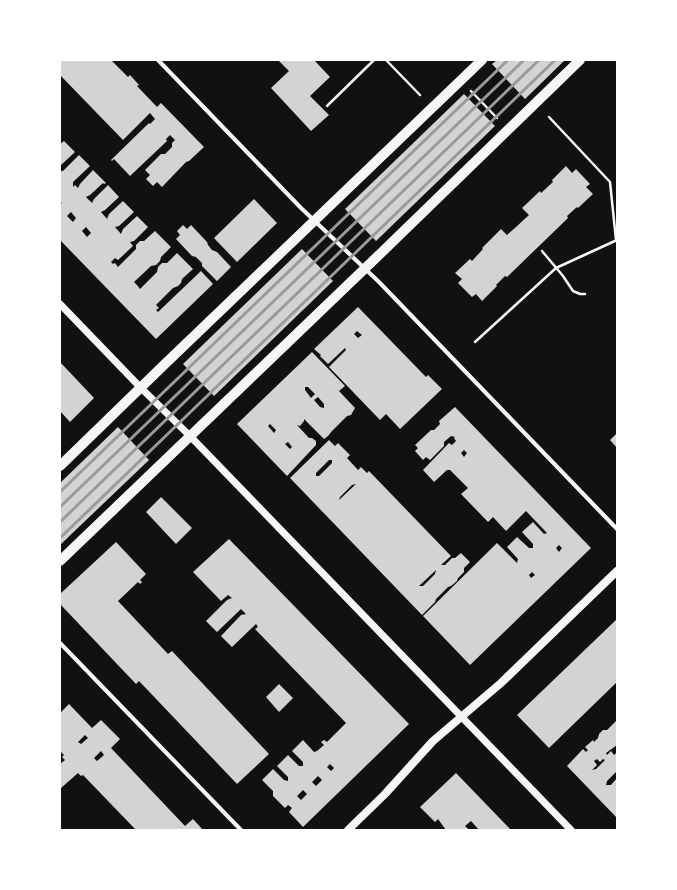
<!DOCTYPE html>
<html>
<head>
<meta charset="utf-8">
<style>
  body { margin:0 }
  #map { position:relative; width:677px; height:890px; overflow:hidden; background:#111; font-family:"Open Sans",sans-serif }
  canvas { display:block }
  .frame { position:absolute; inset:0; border:61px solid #fff; pointer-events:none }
</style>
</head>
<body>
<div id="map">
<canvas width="677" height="890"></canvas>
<div class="frame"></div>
</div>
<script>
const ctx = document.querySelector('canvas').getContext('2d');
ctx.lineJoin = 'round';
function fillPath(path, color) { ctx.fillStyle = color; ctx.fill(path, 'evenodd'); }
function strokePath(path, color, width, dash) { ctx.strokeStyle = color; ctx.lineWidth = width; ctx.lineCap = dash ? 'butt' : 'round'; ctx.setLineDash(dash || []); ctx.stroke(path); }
const building = new Path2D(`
  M60,60H111L128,77L130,75L139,85L137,86L157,107L161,103L204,147L189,161L186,162L162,187L157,182L153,186L146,179L150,175L145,170L161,154H165L172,147V143L175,140L170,135L166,139L167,141L130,176L114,159L112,161L111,160L149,123L150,124L155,119L150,113L123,140L60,75Z
  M278,60H314L330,77L310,96L329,115L311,131L271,88L289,71Z
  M497,60H565L525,99L492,64Z
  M464,94L495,126L376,241L345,209Z
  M64,141L75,152L60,166V144Z
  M79,155L90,166L73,182V187L75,185L78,188L80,184L93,170L106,183L104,184L103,183L90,195L86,197L92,203L94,199L108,185L119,197L105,210L101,212L107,219L109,214L123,201L134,212L119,226L115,227L121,234L123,229L137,216L148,227L134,241L130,242L133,246L118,260L115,258L111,262L113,264L115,263L118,267L136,249V245L140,241H144L155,231L171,247L161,257L160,261L156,265L151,266L134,282L137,285L140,289L157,272L158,267L162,263H167L177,253L193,269L182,279L181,283L178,286L173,288L156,305L159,308L156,310L158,312L201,271L213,284L156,339L60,240V205L62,203L60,202L61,199L60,197V171H63ZM71,212L76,218L73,222L67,216ZM86,227L91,233L87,237L82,231Z
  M566,166L572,173L576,169L590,184L586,187L593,194L578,208L577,207L567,216L568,218L507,277L505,276L496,285L497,286L482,301L476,294L472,297L458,283L462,279L455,273L470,259L472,261L483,249L482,248L501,229L507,235L516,227L529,215L522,208L540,191L541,193L553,182L552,180Z
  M254,199L277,223L237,262L214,238Z
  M183,225L187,229L191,225L207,242L208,245L212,250L217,252L231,267L217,281L202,266V263L196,257L192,256L176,239L180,235L177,231Z
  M302,249L333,281L214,396L183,364Z
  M358,307L426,377L428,375L442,389L400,429L386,414L380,420L329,367L346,350L345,348L328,364L320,356L321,355L314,349ZM357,331L362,335L358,338L354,334Z
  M312,352L345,386L339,391L355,408L351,415L347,416L332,431L328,436L324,439L304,419V421L300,426L297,425L309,438H312L316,441V445L287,476L237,424ZM305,387H308L315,394L311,398L305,390ZM318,397L324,404V408L320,407L314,400ZM270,424L276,430L274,433L268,426ZM288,442L292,447L290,449L285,444Z
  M60,362L94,398L70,422L60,411Z
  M455,407L591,548L470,665L423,616L497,543L517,563L518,559L507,547L517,537L529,548H533V544L522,532L533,522L544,534L547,533L526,511L506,531L493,517L488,522L461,494L468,488L450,470H447L434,482L423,470L449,443L452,445L456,441L454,438L455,437L451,436L444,442V446L430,460L426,457L423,460L415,451L418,448L415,445L431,430H434L440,424L439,421ZM464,450L467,453L464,457L461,453ZM559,545L562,548L559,552L556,548ZM532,572L535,575L531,578L529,575Z
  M118,427L149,460L60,545V483Z
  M617,433V448L610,440Z
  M329,440L335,446L338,443L350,455L347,458L358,470L361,467L367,473L369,471L451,556L441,565H445L452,558H455L461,553L470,562L464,568V572L458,578L457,581L451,586L448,587L436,599L435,602L422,615L290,478ZM329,460H332V463L319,476H316V473ZM356,484L339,500L340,497L352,485ZM436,570L435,574L423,586H419Z
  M161,497L192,528L176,544L146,512Z
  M229,539L409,724L303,827L289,812L292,808L288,805L285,808L273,796V791L262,780L273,769L284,780L288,781V777L277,766L288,755L299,766H303V762L292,751L303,740L314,752L317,751L324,745L321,742L324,740L327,742L346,723L255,629L258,627L256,624L232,647L221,636L241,615L246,614L241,609L217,632L206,621L227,600L232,598L228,595L221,601L193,572ZM330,764L334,768L331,771L327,767ZM318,776L322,780L316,786L312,782ZM303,790L307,794L301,800L297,796Z
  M116,542L146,574L140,580L142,582L140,584L138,582L118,601L168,654L172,651L269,754L237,784L139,681L136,684L60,604V594Z
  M617,619V682L549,748L517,715Z
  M279,684L293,698L279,712L266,697Z
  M69,704L92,728L101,720L120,739L111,748L185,826L193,819L203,830H136L83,775L81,776L78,773L61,788L60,787V764L65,760L62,757L64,755L60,751V713ZM85,735L88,738L81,744L78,742ZM101,751L104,755L97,761L94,758Z
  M617,720V745L606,753L607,755L611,751L614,755L617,752V773L616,772L607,781L606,785H611L617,778V818L567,766L583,749L586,752L588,750L585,747L593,740L594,742L598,738L599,734L603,730H607ZM597,759L600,762L603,759L605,760L596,769L592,770L597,765L594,761Z
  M456,773L511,830H479L471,821L465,826L469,830H446L438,819L435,822L420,807Z`);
const path = new Path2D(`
  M386,60L420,95
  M471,91L497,118
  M327,106L374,60
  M549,117L610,182L616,240
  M542,251L563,276L573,291L580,294H585
  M475,342L556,268L617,240`);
const minor = new Path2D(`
  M158,60L301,208L379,282L617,529
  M60,643L241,830`);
const tertiary = new Path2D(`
  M60,304L140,387L190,436L571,830`);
const secondary = new Path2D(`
  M348,830L385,794L433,741L501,683L617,571`);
const primary = new Path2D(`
  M60,466L167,362L482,60
  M60,561L380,254L580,60`);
const rail = new Path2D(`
  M60,492L508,60
  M60,507L524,60
  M60,522L539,60
  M60,538L555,60`);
fillPath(building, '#d3d3d3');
strokePath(path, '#f5f5f5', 2.5);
strokePath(minor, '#f5f5f5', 4);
strokePath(tertiary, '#f5f5f5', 7);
strokePath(secondary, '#f5f5f5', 8);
strokePath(primary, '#f5f5f5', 10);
strokePath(rail, '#9a9a9a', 3);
</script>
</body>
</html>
